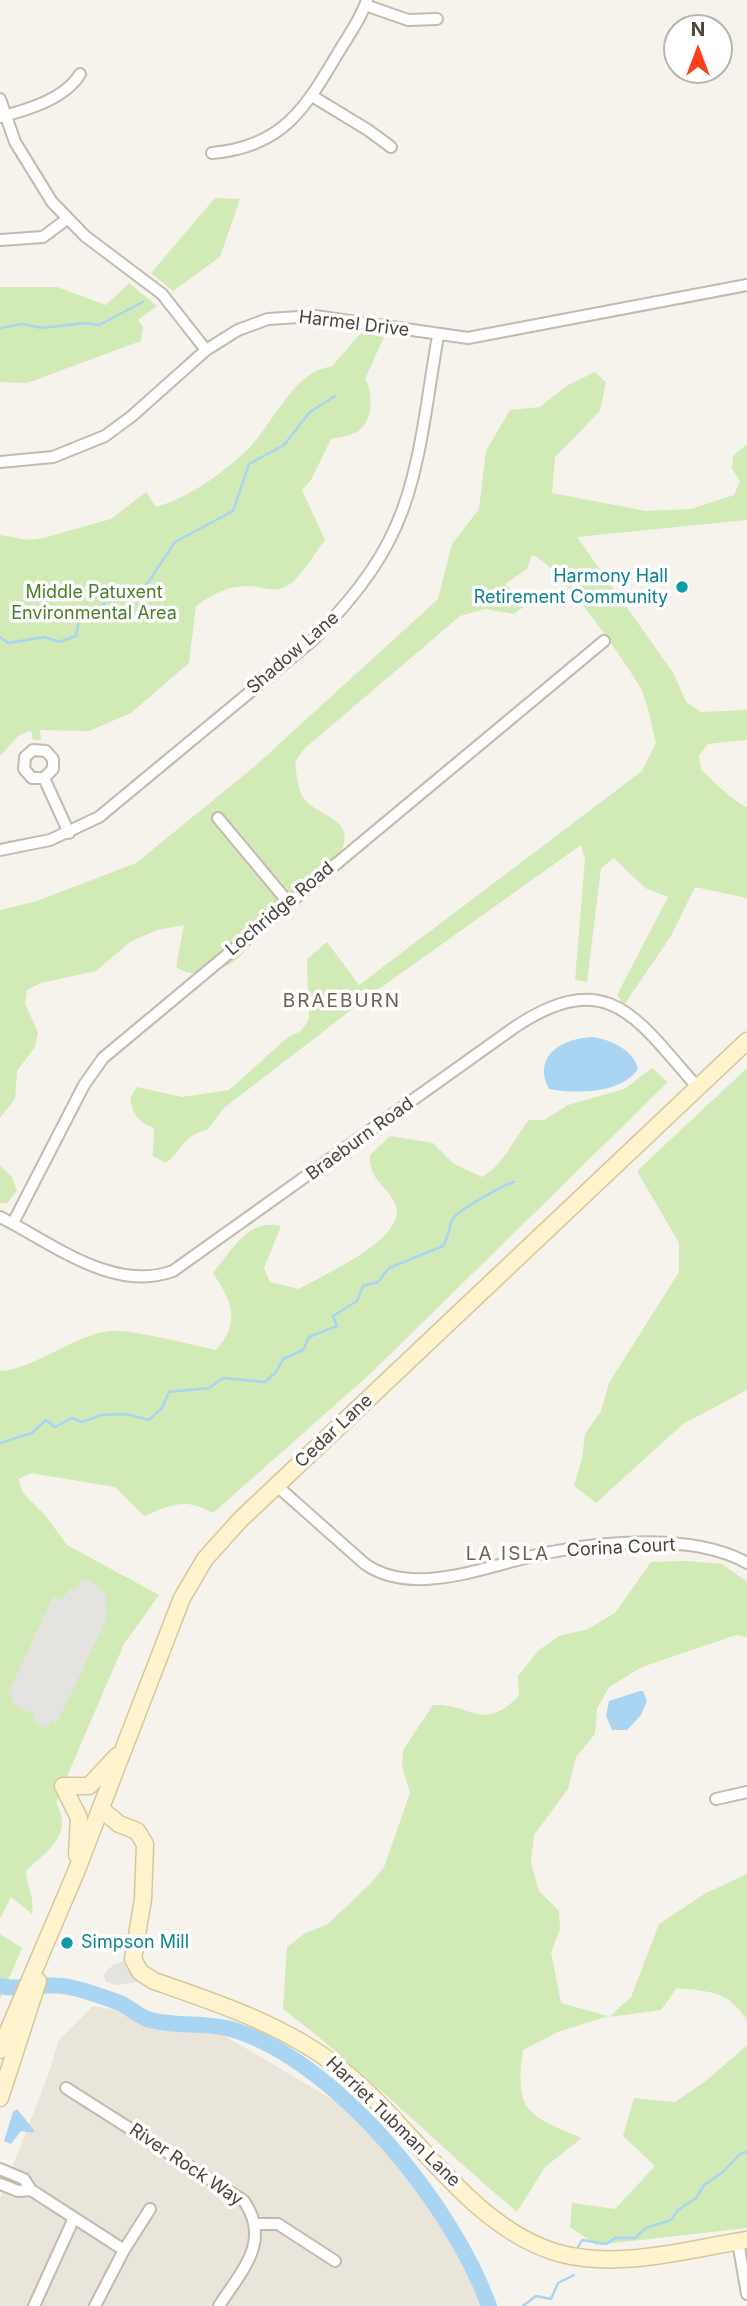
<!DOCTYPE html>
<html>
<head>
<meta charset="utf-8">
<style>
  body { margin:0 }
  #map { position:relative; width:747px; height:2306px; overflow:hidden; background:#f6f3ec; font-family:Inter,sans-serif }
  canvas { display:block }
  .north { position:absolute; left:663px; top:14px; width:70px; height:70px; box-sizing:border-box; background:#fff; border:2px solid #b7b4b0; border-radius:50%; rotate:0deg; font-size:19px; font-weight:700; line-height:28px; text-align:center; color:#4b4439 }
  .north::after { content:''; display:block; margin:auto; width:24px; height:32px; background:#fc3f1d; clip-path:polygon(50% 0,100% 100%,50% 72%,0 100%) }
</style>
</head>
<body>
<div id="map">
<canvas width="747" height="2306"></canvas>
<div class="north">N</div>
</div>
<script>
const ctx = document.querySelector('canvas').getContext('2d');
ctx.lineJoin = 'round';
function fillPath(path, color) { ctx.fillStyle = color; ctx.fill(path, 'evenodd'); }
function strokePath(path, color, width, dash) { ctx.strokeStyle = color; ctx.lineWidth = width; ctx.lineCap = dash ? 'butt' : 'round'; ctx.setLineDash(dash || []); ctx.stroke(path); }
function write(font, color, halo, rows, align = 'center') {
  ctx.font = font + ' Inter,sans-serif'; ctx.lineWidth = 7; ctx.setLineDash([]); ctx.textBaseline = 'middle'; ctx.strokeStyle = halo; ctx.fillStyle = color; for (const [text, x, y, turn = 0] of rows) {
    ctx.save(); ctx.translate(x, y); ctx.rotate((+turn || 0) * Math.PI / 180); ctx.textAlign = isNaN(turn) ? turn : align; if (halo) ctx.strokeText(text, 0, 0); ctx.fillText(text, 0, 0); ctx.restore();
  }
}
const residential = new Path2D(`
  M93,2006L208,2026L352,2111L452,2224L481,2306H0V2199L51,2067L58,2041Z`);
const green = new Path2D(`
  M215,198L240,199L220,257L173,291L151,273Z
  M129,283L157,306L138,320L143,327L141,341L27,383L0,382V287H57L106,305Z
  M361,333L384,337L365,379C373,393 374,420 358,431C351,436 339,437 331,439L311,480L302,490L325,540C314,554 304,573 290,584C276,595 262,586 247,586C227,586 211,595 196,606L189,663L131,713L89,731L40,730L41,740H33L31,730L18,736L0,756V535L29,540L43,538L111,519L146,492L156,507C190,497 222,474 248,449C272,426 295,369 331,367Z
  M595,372L606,382L600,411L555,457L552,493L646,511L691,509L734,495L740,481L732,469L733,456L747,444V520L577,537L674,674L686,702L701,712L747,710V740L708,744L699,755L701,770C716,782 730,800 747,807V898L695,887L671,936L624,1005L617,995L668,897L645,888L614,858L601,868L587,982L575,980L585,860L581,845L372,994L224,1108L207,1130C184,1134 183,1150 166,1163L153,1156L154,1128C138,1122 133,1115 130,1098L137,1087L182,1097L229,1090L287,1038L301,1031L309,1019L307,959L327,942L359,985L642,771L656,743C651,725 648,702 639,685C622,657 559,565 532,555L527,569L505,584L526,605L514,614L485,609L460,616L304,749L295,762C297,774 297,793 307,802C319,815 350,819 344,843C337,869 303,881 286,898C260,924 247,969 206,972C193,974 187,974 176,967L184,925L157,930L130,942L96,971L41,983L27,990L25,1004L38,1032L35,1047L17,1071L15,1099L0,1118V910L37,901L136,863L254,767L438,599L452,544L479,509L486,451L510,410L540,407L566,386Z
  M652,1068L668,1082L369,1375L213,1513C185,1497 171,1505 144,1516L115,1487L31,1473L18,1479L23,1493L45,1515L67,1545L159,1595L124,1644L56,1802C74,1836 48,1849 26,1871C27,1888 35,1897 32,1914L11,1897L0,1919V1371C32,1370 74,1335 110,1331C129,1329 193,1345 216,1350C242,1321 231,1301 213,1273C233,1249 248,1218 281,1226L264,1268L270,1282L299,1289C323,1275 406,1239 396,1206C388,1184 369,1183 370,1155L390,1136L433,1143L454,1164L482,1177C503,1166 514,1138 529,1120H544L568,1105L624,1089Z
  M747,1068V1390L683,1424L596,1503L574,1486L582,1459L585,1434L601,1411L609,1383L679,1272V1243L637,1171Z
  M0,1165L12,1177L17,1191L7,1203H0Z
  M685,1561L722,1564L747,1582V1637L736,1635L642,1667L609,1687L597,1709L595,1734L576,1757L568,1789L534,1835L531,1863L539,1891L559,1911L560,1929L551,1952L561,2003L608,2016L558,2032L523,2050C514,2112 528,2116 582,2138L545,2167L517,2212C438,2145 366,2072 283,2009L287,1947L304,1934L328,1924L371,1883L384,1867L410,1793L402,1766L403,1750L433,1705C472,1703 481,1733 519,1696L518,1676L539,1650L559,1636L588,1629L615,1613L651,1562Z
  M747,1874V2020C727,1990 711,1992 677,1988L661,2010L609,2017L631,1997L659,1924L706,1893Z
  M0,1934L22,1948L0,1999Z
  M747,2045V2228L596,2245L570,2227L572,2203L615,2209L655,2166L623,2136L634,2098L675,2102L707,2080Z`);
const parking = new Path2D(`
  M79,1580L92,1582L105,1593L107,1618L57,1723L51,1721L47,1728L33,1721L35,1715L11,1703L13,1698L7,1695L53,1597L60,1600L69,1590L79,1587Z
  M126,1960L138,1982L116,1985L105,1981L104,1974L113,1965Z`);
const water = new Path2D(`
  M593,1037C611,1040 634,1050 638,1069C621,1094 576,1094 549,1089C532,1055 563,1038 593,1037Z
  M640,1691H643L647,1701L641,1715L627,1730H612L606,1716L609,1701Z
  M17,2109L34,2130L33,2133L21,2131L11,2144L4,2141L13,2112Z`);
const stream = new Path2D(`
  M0,328L22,324L42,328L85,323L99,325L143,302
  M0,637L8,643L45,637L59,642L76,636L79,620L93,619C99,614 101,604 108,600C116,596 124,604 137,599L175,542L233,511L249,464L284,445L310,412L335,396
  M0,1443L32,1433L46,1420L55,1427L72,1418L82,1422L102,1415L126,1414L149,1420L162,1408L169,1392L209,1388L223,1378L265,1382L276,1372L283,1359L303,1350L309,1337L337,1326L333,1316L357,1301L363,1286L378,1282L389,1268L443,1246C449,1237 448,1229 452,1220C458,1210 503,1185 514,1182
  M578,2247L582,2240L606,2244L615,2238H635L646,2228L671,2220L678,2210L696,2198L704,2185L723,2172L740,2154L747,2152
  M523,2306L536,2296L551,2299L558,2283L574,2275`);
const river = new Path2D(`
  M0,1986C23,1991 46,1982 69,1987C85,1990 104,1997 120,2003C129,2007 137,2015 147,2019C176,2028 208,2021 237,2031C340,2065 453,2206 489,2306`);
const street = new Path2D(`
  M365,5L408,20L437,19
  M312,96L368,130L391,147
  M0,99L15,142L52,202L85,236L162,294L206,350
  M0,117C27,110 65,99 80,74
  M212,153C282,147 305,109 338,53C348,36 361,19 367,0
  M0,240L43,237L67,219
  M0,462L53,457L105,436L132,416L206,350L238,330L268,319L315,316L468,338L747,285
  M44,778H32L24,769L25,757L33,750L46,751L53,759V769L44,778L69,833
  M218,818L288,902
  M0,850L50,840L99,817L314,639C347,604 377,570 396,526C421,471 427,396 438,336
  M0,1217C52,1243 113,1293 173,1271L515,1027C609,965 637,1019 698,1088
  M13,1223L84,1085L103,1058L604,641
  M277,1486L365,1564C415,1599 491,1564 546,1553C603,1541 695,1533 747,1563
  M716,1799L747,1792
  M66,2088L244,2201C272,2242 241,2271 219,2306
  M0,2169L24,2179L31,2190L124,2250
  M0,2184L18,2191L31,2190
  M256,2224H278L335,2261
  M738,2242L747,2294
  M34,2306L74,2218
  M95,2306L124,2250L150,2209`);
const secondary = new Path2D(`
  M63,1786L79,1818L77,1855
  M63,1786H89L117,1756
  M101,1809L119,1824L137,1831L145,1844L143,1899L133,1959L140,1972L154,1981C220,2004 285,2025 341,2069C413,2125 470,2230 562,2254C621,2269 689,2249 747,2240
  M0,2050L76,1872L182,1598L205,1559L240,1520L747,1041
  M0,2098L38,1981`);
const markers = [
  [682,587,7,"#0f9aa8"],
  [67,1943,7,"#0f9aa8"]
];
const streetNames = [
  ["Harmel Drive",354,324,7],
  ["Shadow Lane",293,653,-41],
  ["Lochridge Road",280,909,-40],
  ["Braeburn Road",360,1139,-36],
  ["Cedar Lane",334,1431,-43],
  ["Corina Court",621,1548,-3],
  ["Harriet Tubman Lane",393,2122,44],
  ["River Rock Way",186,2165,34]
];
const cultureNames = [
  ["Harmony Hall",668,577],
  ["Retirement Community",668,598],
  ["Simpson Mill",81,1943,"left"]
];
const parkNames = [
  ["Middle Patuxent",94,593],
  ["Environmental Area",94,614]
];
const neighbourhoodNames = [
  ["BRAEBURN",342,1001],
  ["LA ISLA",508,1554]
];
fillPath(residential, '#eae5da');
fillPath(green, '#d2eab5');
fillPath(parking, '#e5e3e0');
fillPath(water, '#a9d4f2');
strokePath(stream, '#a9d4f2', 2.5);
strokePath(river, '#a9d4f2', 16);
strokePath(street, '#c2bbae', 14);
strokePath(secondary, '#d6c79b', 19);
strokePath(street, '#fff', 10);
strokePath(secondary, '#fff3cd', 16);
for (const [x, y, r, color] of markers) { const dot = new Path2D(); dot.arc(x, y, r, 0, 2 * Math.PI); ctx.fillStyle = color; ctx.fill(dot); strokePath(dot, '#fff', 2.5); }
write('18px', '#4b4439', '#fff', streetNames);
write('18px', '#0d838f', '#fff', cultureNames, 'right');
write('18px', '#4a7f2a', '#fff', parkNames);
ctx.letterSpacing = '2px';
write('19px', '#6e6250', '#fff', neighbourhoodNames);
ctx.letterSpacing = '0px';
</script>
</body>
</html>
